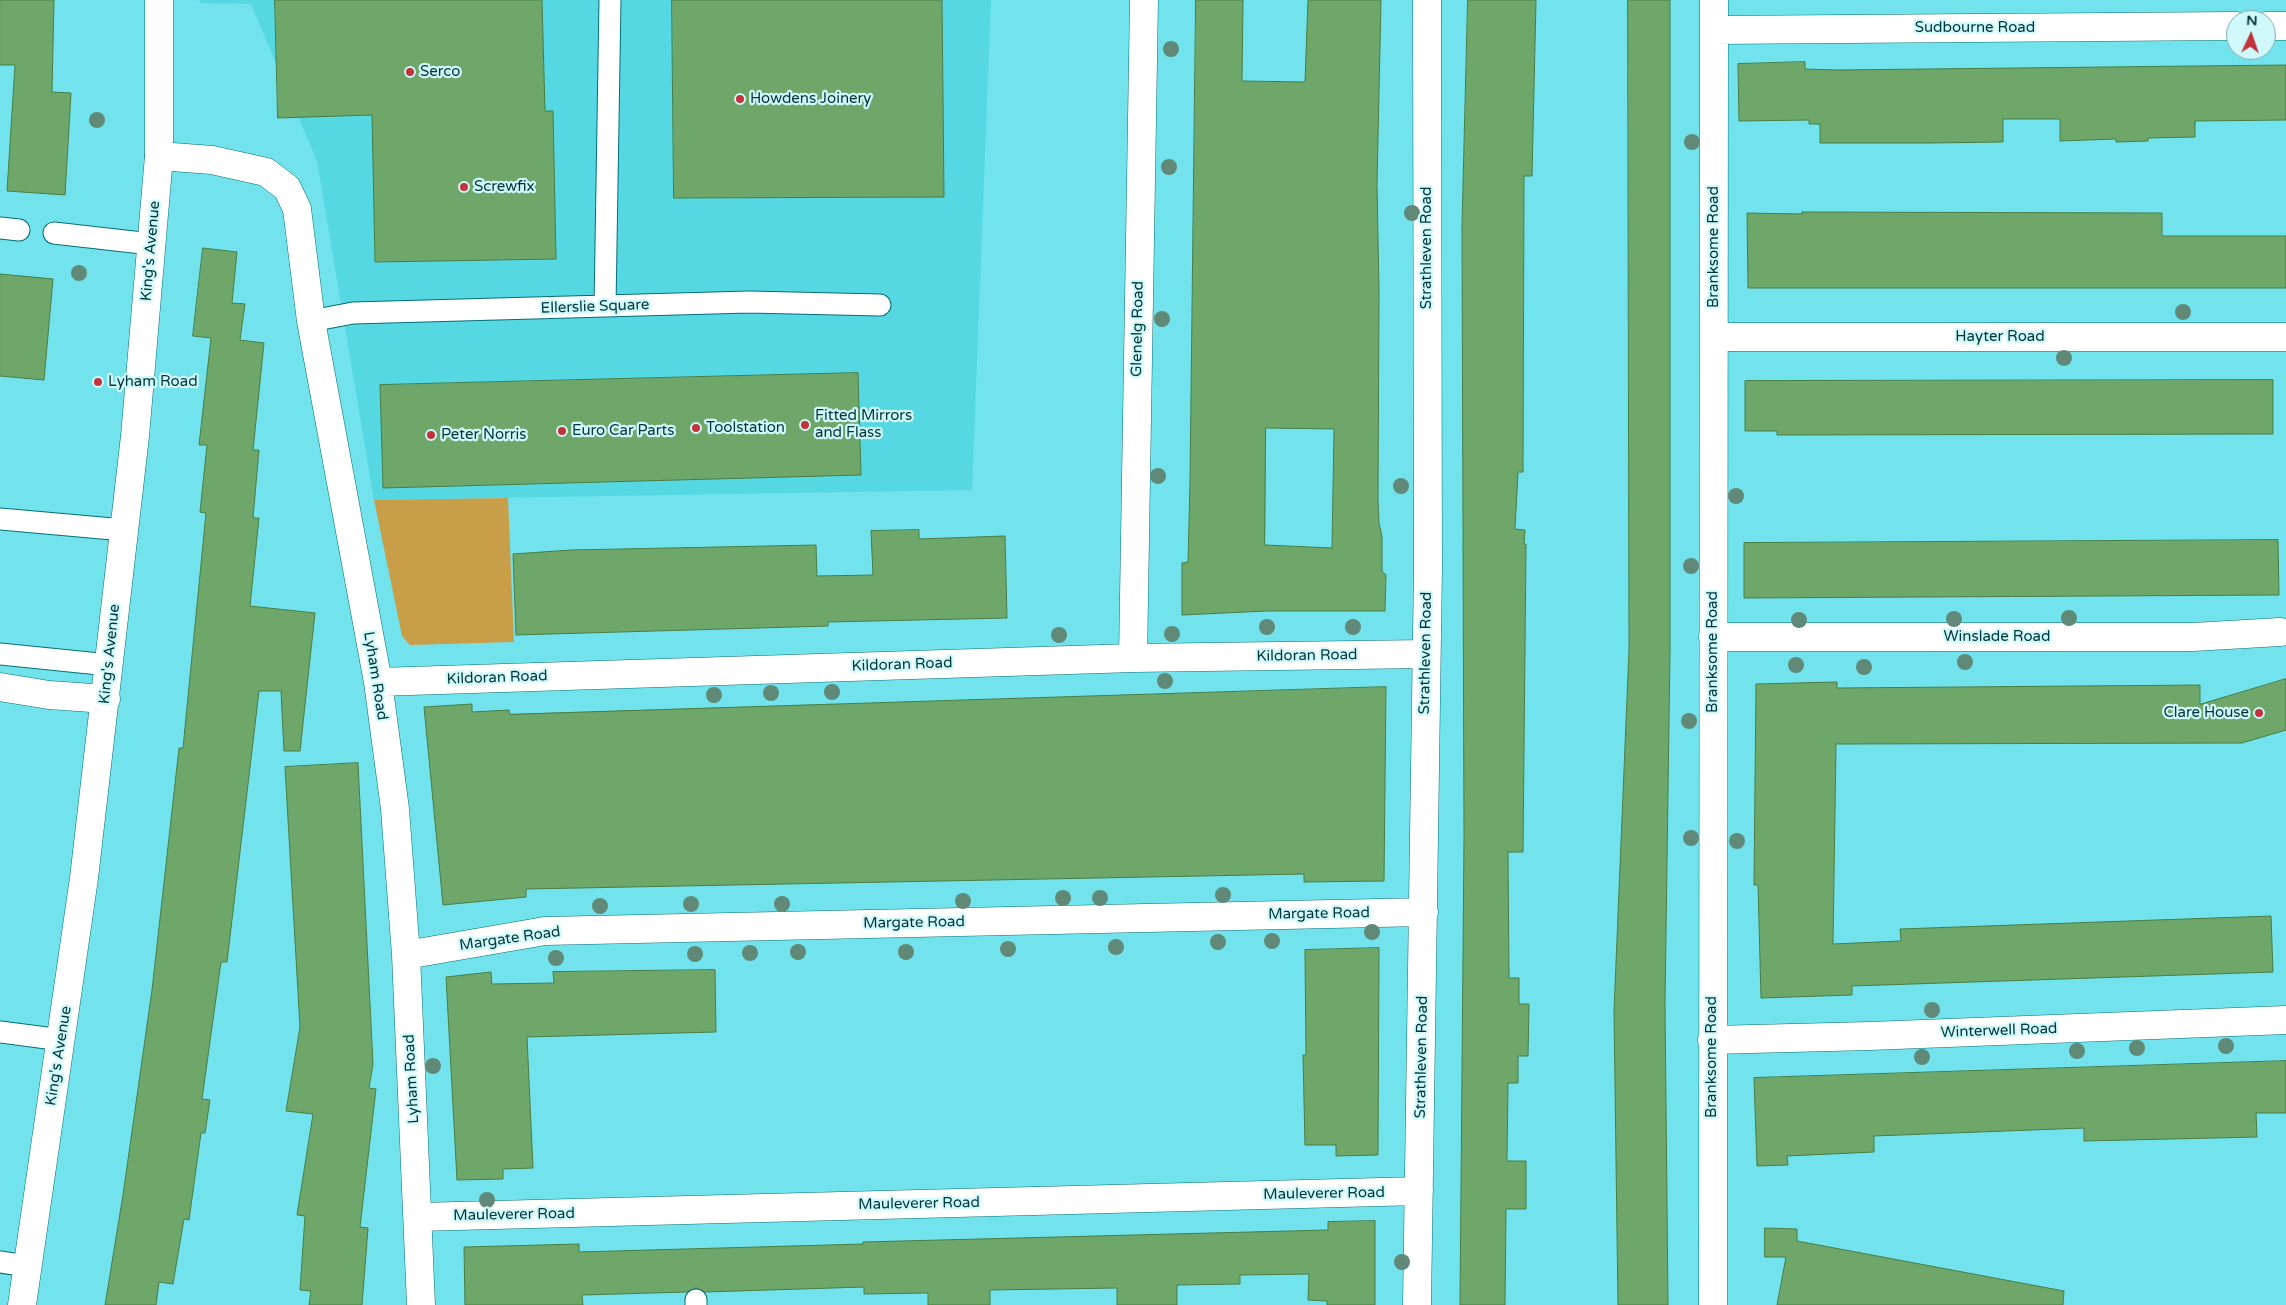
<!DOCTYPE html>
<html>
<head>
<meta charset="utf-8">
<style>
  body { margin:0 }
  #map { position:relative; width:2286px; height:1305px; overflow:hidden; background:#72e3ed; font-family:"Varela Round",sans-serif }
  canvas { display:block }
  .north { position:absolute; left:2226px; top:10px; width:50px; height:50px; box-sizing:border-box; background:#d0f9fc; border:1px solid #7dabae; border-radius:50%; rotate:3deg; font-size:14px; font-weight:700; line-height:20px; text-align:center; color:#003539 }
  .north::after { content:''; display:block; margin:auto; width:18px; height:22px; background:#c2333a; clip-path:polygon(50% 0,100% 100%,50% 72%,0 100%) }
</style>
</head>
<body>
<div id="map">
<canvas width="2286" height="1305"></canvas>
<div class="north">N</div>
</div>
<script>
const ctx = document.querySelector('canvas').getContext('2d');
ctx.lineJoin = 'round';
function fillPath(path, color) { ctx.fillStyle = color; ctx.fill(path, 'evenodd'); }
function strokePath(path, color, width, dash) { ctx.strokeStyle = color; ctx.lineWidth = width; ctx.lineCap = dash ? 'butt' : 'round'; ctx.setLineDash(dash || []); ctx.stroke(path); }
function write(font, color, halo, rows, align = 'center') {
  ctx.font = font + ' "Varela Round",sans-serif'; ctx.lineWidth = 4.5; ctx.setLineDash([]); ctx.textBaseline = 'middle'; ctx.strokeStyle = halo; ctx.fillStyle = color; for (const [text, x, y, turn = 0] of rows) {
    ctx.save(); ctx.translate(x, y); ctx.rotate((+turn || 0) * Math.PI / 180); ctx.textAlign = isNaN(turn) ? turn : align; if (halo) ctx.strokeText(text, 0, 0); ctx.fillText(text, 0, 0); ctx.restore();
  }
}
const built = new Path2D(`
  M199,0H991L972,490L374,500L317,161L251,4L200,3Z`);
const green = new Path2D(`
  M508,498L514,642L410,645L402,636L374,500Z`);
const building = new Path2D(`
  M0,0H54L52,92L71,93L65,195L7,191L15,65H0Z
  M275,0H542L545,111H553L556,259L375,262L372,115L278,118Z
  M672,0H942L944,197L674,198Z
  M1196,0H1243L1242,81L1305,82L1308,0H1381L1377,184L1379,291L1378,500L1379,523L1382,536V571L1386,575L1385,611H1267L1182,615V563L1188,562L1190,482ZM1266,428L1334,429L1332,548L1265,545Z
  M1468,0H1536L1532,176H1524L1523,472H1518L1515,529L1525,530L1524,544H1526L1523,852H1508L1509,978H1519V1004H1529L1528,1056H1518V1083H1508L1507,1161H1526V1209H1506L1505,1305H1460L1464,837L1462,226Z
  M1628,0H1670V650L1665,1004L1668,1305H1618L1614,1011L1629,650Z
  M1805,62V69L1837,70L2286,65V120L2195,121V137L2148,138V141L2116,142V139L2060,141V119H2003V142L1931,143H1820V124H1809V120L1739,121L1738,64Z
  M1802,212L2162,213V236H2286V288H1748L1747,213L1802,214Z
  M203,248L237,252L232,303L245,304L240,340L264,343L253,450H259L253,518H259L250,606L315,613L300,751H284L281,691H259L227,962H221L202,1099L210,1100L205,1133H201L189,1220L184,1219L173,1284L159,1282L156,1305H105L123,1195L152,990L179,748H183L206,513L200,512L207,445H199L211,338L193,336Z
  M0,274L53,279L44,380L0,376Z
  M858,373L861,475L383,488L380,385Z
  M2273,380V434L1777,435V431H1745V381Z
  M919,530V539L1005,536L1007,618L828,622V626L516,635L513,554L571,550L816,545L817,576L873,575L871,531Z
  M2278,540L2279,595L1744,598V543Z
  M2286,679V730L2242,743L1836,744L1833,944L1901,941L1900,929L2271,916L2273,972L1852,986V995L1761,998L1758,885H1754L1756,684L1837,682V688L2200,685V704Z
  M1386,687L1384,881L1304,882V874L526,889V897L443,905L424,707L472,704V712L509,710L510,714Z
  M358,763L373,1064L369,1088L376,1089L360,1227L368,1228L362,1305H309L311,1291L300,1290L305,1216L297,1215L313,1114L286,1111L300,1027L285,767Z
  M1379,948L1378,1155L1336,1156V1145H1305L1303,1055H1306L1305,950Z
  M715,970L716,1032L527,1037L533,1168L503,1169V1179L457,1180L446,977L491,972L492,984L554,983L553,972Z
  M2286,1061V1113H2256L2257,1137L2084,1141V1128L1874,1136V1152L1787,1156L1788,1165L1757,1166L1754,1078Z
  M1375,1221V1305H1327V1301L1308,1300L1309,1274L1240,1275V1284L1177,1285V1305H1117V1288L990,1290V1305H928V1293L864,1294V1287L705,1292L696,1288L687,1292L582,1295L583,1305H465L464,1247L579,1244V1252L863,1244V1242L1328,1230V1222Z
  M1765,1228L1797,1229V1241L2064,1291L2063,1305H1777L1786,1257H1765Z`);
const lane = new Path2D(`
  M0,228L19,230
  M54,233L151,244
  M605,306L610,0
  M311,321L353,313L749,302L880,305
  M0,519L124,530
  M0,654L109,665
  M0,1032L62,1040
  M0,1262L27,1266
  M696,1300V1305`);
const street = new Path2D(`
  M2266,26H2286
  M1714,30L2236,26
  M159,156L212,160L266,172L287,188L297,209L311,321L378,682L395,809L406,955L421,1305
  M1714,337H2286
  M1713,637H2193L2280,632
  M1133,658L1144,0
  M378,682L1133,658L1426,654
  M0,687L49,695L106,699
  M406,955L545,931L1424,912
  M1712,1040L1870,1036L2286,1020
  M418,1217L1419,1191
  M1417,1305L1428,568L1427,0
  M1713,1305L1714,0`);
const secondary = new Path2D(`
  M22,1305L84,878L135,436L159,156V0`);
const trees = [
  [1171,49],
  [97,120],
  [1692,142],
  [1169,167],
  [1412,213],
  [79,273],
  [2183,312],
  [1162,319],
  [2064,358],
  [1158,476],
  [1401,486],
  [1736,496],
  [1691,566],
  [2069,618],
  [1954,619],
  [1799,620],
  [1267,627],
  [1353,627],
  [1172,634],
  [1059,635],
  [1965,662],
  [1796,665],
  [1864,667],
  [1165,681],
  [832,692],
  [771,693],
  [714,695],
  [1689,721],
  [1691,838],
  [1737,841],
  [1223,895],
  [1063,898],
  [1100,898],
  [963,901],
  [691,904],
  [782,904],
  [600,906],
  [1372,932],
  [1272,941],
  [1218,942],
  [1116,947],
  [1008,949],
  [798,952],
  [906,952],
  [750,953],
  [695,954],
  [556,958],
  [1932,1010],
  [2226,1046],
  [2137,1048],
  [2077,1051],
  [1922,1057],
  [433,1066],
  [487,1200],
  [1402,1262]
];
const markers = [
  [410,72,5,"#c2333a"],
  [740,99,5,"#c2333a"],
  [464,187,5,"#c2333a"],
  [98,382,5,"#c2333a"],
  [805,425,5,"#c2333a"],
  [696,428,5,"#c2333a"],
  [562,431,5,"#c2333a"],
  [431,435,5,"#c2333a"],
  [2259,713,5,"#c2333a"]
];
const streetNames = [
  ["Sudbourne Road",1975,28],
  ["Branksome Road",1714,247,-90],
  ["Strathleven Road",1427,248,-90],
  ["King's Avenue",151,251,-85],
  ["Ellerslie Square",595,307,-2],
  ["Glenelg Road",1138,329,-89],
  ["Hayter Road",2000,337],
  ["Winslade Road",1997,637],
  ["Branksome Road",1713,652,-90],
  ["Strathleven Road",1426,653,-89],
  ["King's Avenue",110,654,-84],
  ["Kildoran Road",1307,656,-1],
  ["Kildoran Road",902,665,-2],
  ["Lyham Road",375,676,81],
  ["Kildoran Road",497,678,-2],
  ["Margate Road",1319,914,-1],
  ["Margate Road",914,923,-1],
  ["Margate Road",510,939,-8],
  ["Winterwell Road",1999,1031,-2],
  ["King's Avenue",59,1056,-81],
  ["Strathleven Road",1422,1057,-89],
  ["Branksome Road",1712,1057,-90],
  ["Lyham Road",412,1079,-93],
  ["Mauleverer Road",1324,1194,-1],
  ["Mauleverer Road",919,1204,-1],
  ["Mauleverer Road",514,1215,-1]
];
const poiNames = [
  ["Serco",420,72],
  ["Howdens Joinery",750,99],
  ["Screwfix",474,187],
  ["Lyham Road",108,382],
  ["Fitted Mirrors",815,416],
  ["and Flass",815,433],
  ["Toolstation",706,428],
  ["Euro Car Parts",572,431],
  ["Peter Norris",441,435],
  ["Clare House",2249,713,"right"]
];
fillPath(built, '#56d8e3');
fillPath(green, '#c89e49');
fillPath(building, '#6fa76b');
strokePath(building, '#477e45', 1);
strokePath(lane, '#046f77', 23);
strokePath(street, '#046f77', 29);
strokePath(secondary, '#046f77', 29);
strokePath(lane, '#fff', 21);
strokePath(street, '#fff', 28);
strokePath(secondary, '#fff', 28);
ctx.fillStyle = '#618977';
for (const [x, y] of trees) { ctx.beginPath(); ctx.arc(x, y, 8, 0, 2 * Math.PI); ctx.fill(); }
for (const [x, y, r, color] of markers) { const dot = new Path2D(); dot.arc(x, y, r, 0, 2 * Math.PI); ctx.fillStyle = color; ctx.fill(dot); strokePath(dot, '#d0f9fc', 2); }
write('15px', '#003539', '#d0f9fc', streetNames);
write('15px', '#003539', '#d0f9fc', poiNames, 'left');
</script>
</body>
</html>
